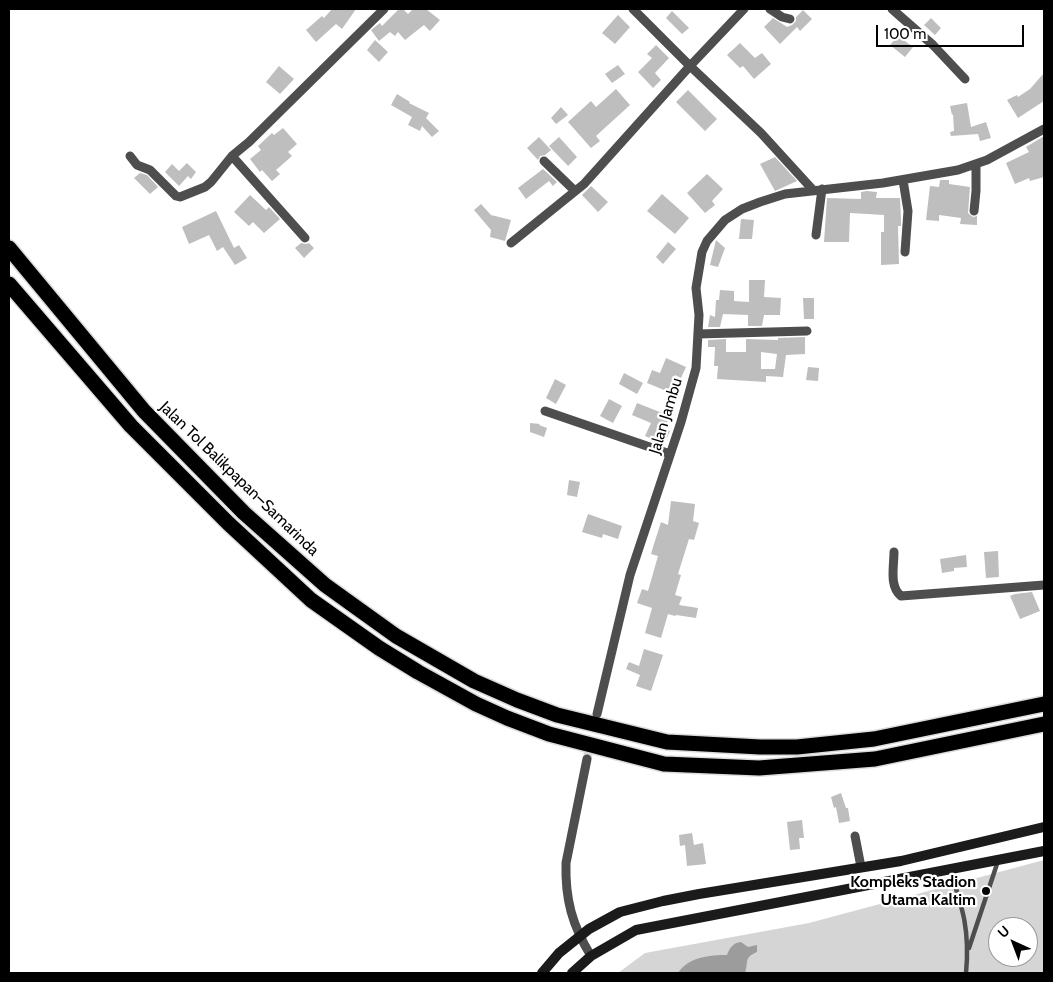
<!DOCTYPE html>
<html>
<head>
<meta charset="utf-8">
<style>
  body { margin:0 }
  #map { position:relative; width:1053px; height:982px; overflow:hidden; background:#fff; font-family:Cabin,sans-serif }
  canvas { display:block }
  .frame { position:absolute; inset:0; border:10px solid #000; pointer-events:none }
  .north { position:absolute; left:988px; top:917px; width:50px; height:50px; box-sizing:border-box; background:#fff; border:1px solid #999; border-radius:50%; rotate:317deg; font-size:14px; font-weight:700; line-height:20px; text-align:center; color:#000 }
  .north::after { content:''; display:block; margin:auto; width:18px; height:22px; background:#000; clip-path:polygon(50% 0,100% 100%,50% 72%,0 100%) }
  .scale { position:absolute; left:876px; top:25px; width:148px; height:22px; box-sizing:border-box; border:2px solid #000; border-top:0; padding-left:6px; font-size:15px; line-height:18px; white-space:nowrap; color:#000; -webkit-text-stroke:4px #fff; paint-order:stroke }
</style>
</head>
<body>
<div id="map">
<canvas width="1053" height="982"></canvas>
<div class="frame"></div>
<div class="north">U</div>
<div class="scale">100 m</div>
</div>
<script>
const ctx = document.querySelector('canvas').getContext('2d');
ctx.lineJoin = 'round';
function fillPath(path, color) { ctx.fillStyle = color; ctx.fill(path, 'evenodd'); }
function strokePath(path, color, width, dash) { ctx.strokeStyle = color; ctx.lineWidth = width; ctx.lineCap = dash ? 'butt' : 'round'; ctx.setLineDash(dash || []); ctx.stroke(path); }
function write(font, color, halo, rows, align = 'center') {
  ctx.font = font + ' Cabin,sans-serif'; ctx.lineWidth = 4.5; ctx.setLineDash([]); ctx.textBaseline = 'middle'; ctx.strokeStyle = halo; ctx.fillStyle = color; for (const [text, x, y, turn = 0] of rows) {
    ctx.save(); ctx.translate(x, y); ctx.rotate((+turn || 0) * Math.PI / 180); ctx.textAlign = isNaN(turn) ? turn : align; if (halo) ctx.strokeText(text, 0, 0); ctx.fillText(text, 0, 0); ctx.restore();
  }
}
const green = new Path2D(`
  M1044,860V973H618L645,953L809,923ZM998,927H1028V957H998Z`);
const water = new Path2D(`
  M741,942L748,947L757,945V952C743,958 749,962 745,973H678C688,957 710,955 727,955C730,947 733,943 741,942Z`);
const building = new Path2D(`
  M332,9H356L342,29L336,24L316,42L306,30L322,16L324,18Z
  M399,9H403L408,14L413,9H426L440,20L430,31L424,25L405,40L398,32L395,36L390,32L379,41L371,30L380,23L382,26Z
  M803,10L812,19L800,31L797,27L780,44L764,27L773,18L787,27L792,25L796,21V17Z
  M672,11L689,28L682,34L666,18Z
  M618,15L630,27L615,44L602,33Z
  M931,18L941,28L935,35L924,25Z
  M898,36L913,47L905,57L890,45Z
  M375,40L388,52L379,62L367,50Z
  M740,43L755,58L762,53L771,64L754,79L743,66L740,68L727,55Z
  M656,45L669,58L655,73L661,80L653,88L638,72L652,58L647,54Z
  M618,65L625,74L612,83L605,74Z
  M279,66L294,79L280,94L266,82Z
  M1044,73V101L1018,118L1007,100L1017,95L1018,97L1030,89Z
  M616,89L630,105L596,136L600,141L591,148L568,122L591,101L596,107Z
  M688,90L717,119L705,131L676,102Z
  M397,94L410,102L409,103L429,113L426,118L439,131L432,137L422,126L420,131L408,125L412,117L391,105Z
  M967,103L971,127L986,122L991,138L980,141L978,134L951,136L950,132L954,131L953,114L952,115L950,106Z
  M561,107L568,115L556,124L551,118Z
  M283,128L297,144L288,152L292,156L276,170L280,174L272,181L262,170L260,172L250,159L261,150L258,146L272,133L274,135Z
  M1044,136V177L1030,181L1029,178L1015,184L1006,163L1029,152L1026,147Z
  M539,137L551,150L545,155L540,156L538,160L527,148Z
  M559,137L577,157L568,166L549,146Z
  M775,157L797,181L775,191L760,164Z
  M187,163L196,172L191,179L188,176L179,186L165,172L172,164L179,171Z
  M543,169L557,182L553,186L549,181L526,199L518,188Z
  M140,173L147,175L158,187L150,194L134,178Z
  M707,174L723,189L712,201L715,205L705,213L687,193Z
  M940,180H949V184L970,187L968,213L973,217L977,216V225L960,224L961,218L939,215V221L926,220L930,186L939,187Z
  M591,186L608,202L598,212L582,195Z
  M867,191L877,192L876,198H900L901,218V226H898L899,264L881,265V232H884V215L850,213L849,242H824L827,198L861,199V192Z
  M662,194L689,218L675,234L647,211Z
  M250,195L266,210L269,207L280,219L264,233L253,222L249,226L234,212Z
  M481,204L491,215L511,220L505,241L490,237L491,230L474,210Z
  M216,211L234,248L239,245L247,258L235,265L223,247L217,251L209,235L189,244L182,227Z
  M741,219L754,220L752,239H739Z
  M716,240L725,248L718,267L710,265Z
  M668,242L676,249L663,264L656,257Z
  M301,243L306,244L309,243L314,248L304,258L295,248Z
  M749,280H765L764,297L781,298L780,315H764L762,326H748V315L723,314L720,327H708L710,315L715,317L716,300H719L720,290L734,291V301L749,302Z
  M803,298H814V319H804Z
  M805,337V354L786,355L783,377L766,376V382L717,379L718,366H714L715,347H708V340L726,339V352H746V339L778,340V338ZM761,352L777,354L775,369H761Z
  M666,358L686,367L681,378L675,375L669,392L647,383L652,370L660,373Z
  M808,367L819,368L818,381L806,380Z
  M624,373L643,383L637,394L619,384Z
  M555,379L566,385L556,404L546,398Z
  M609,399L622,406L613,423L600,416Z
  M637,403L670,416L664,429L670,431L664,444L645,436L651,423L632,415Z
  M530,423L540,424L539,425L547,428L544,437L530,432Z
  M569,480L580,482L577,497L567,495Z
  M671,501L695,504L693,521L699,523L694,540L689,539L678,574L681,575L675,595L682,597L679,605L698,608L696,618L676,615L675,616L668,614L661,638L645,633L652,608L637,603L642,589L648,591L658,556L651,554L653,547L661,522L668,525Z
  M588,514L622,526L618,539L603,534L602,538L582,532Z
  M998,551L999,577L986,578L984,552Z
  M966,555L967,567L954,568V571L942,573L940,559Z
  M1032,592L1040,611L1020,619L1010,596L1015,594Z
  M644,649L663,655L651,691L636,686L640,675L626,669L629,662L639,666Z
  M841,793L846,808H848L850,821L839,823L836,807L834,808L831,797Z
  M802,820L804,838H799L800,849L790,850L787,822Z
  M692,833L694,845L703,843L706,864L687,866L685,845L680,846L679,835Z`);
const streetTunnel = new Path2D(`
  M587,759L595,722`);
const lane = new Path2D(`
  M950,870C963,909 970,931 966,973
  M969,948L998,861`);
const street = new Path2D(`
  M633,9L690,66L761,133L813,190
  M770,9L782,17L790,19
  M892,9L933,45L965,79
  M130,156L137,165L150,170L176,196L180,197L205,187L211,182L232,156L249,142L384,9
  M232,156L305,238
  M544,161L575,191
  M903,180L908,211L905,252
  M974,211L976,191V165
  M816,235L822,189
  M511,243L584,184L690,66L744,9
  M698,334L807,331
  M545,411L670,454
  M894,552C894,567 889,586 901,596L1044,585
  M597,714L630,575L681,422L696,368L699,315L696,288L702,252L707,241L725,220L742,209L760,202L785,194L883,183L958,170L987,160L1044,129
  M587,759L566,863C565,899 572,925 591,956
  M855,836L861,867`);
const secondary = new Path2D(`
  M542,973L559,953L589,929L620,912L663,901L699,894L901,861L1044,827
  M572,973L591,956L636,930L1044,851`);
const highway = new Path2D(`
  M9,248L144,411L244,513L325,585L396,636L474,681L517,700L557,715L667,742L760,747H797L874,739L1044,704
  M9,284L131,426L228,523L311,600L379,648L418,672L476,704L507,718L549,734L664,764L759,768L875,759L1044,724`);
const markers = [
  [986,891,5,"#000"]
];
const streetNames = [
  ["Jalan Jambu",666,416,-73],
  ["Jalan Tol Balikpapan–Samarinda",239,479,44]
];
const poiNames = [
  ["Kompleks Stadion",976,882],
  ["Utama Kaltim",976,900]
];
fillPath(green, '#d5d5d5');
fillPath(water, '#9c9c9c');
fillPath(building, '#bebebe');
strokePath(streetTunnel, '#d9d9d9', 9, [9, 4.5]);
strokePath(highway, '#dbdbdb', 18);
strokePath(lane, '#4e4e4e', 4.5);
strokePath(street, '#4e4e4e', 9);
strokePath(secondary, '#1b1b1b', 10);
strokePath(highway, '#000', 15);
for (const [x, y, r, color] of markers) { const dot = new Path2D(); dot.arc(x, y, r, 0, 2 * Math.PI); ctx.fillStyle = color; ctx.fill(dot); strokePath(dot, '#fff', 2); }
write('16px', '#000', '#fff', streetNames);
write('bold 16px', '#000', '#fff', poiNames, 'right');
</script>
</body>
</html>
